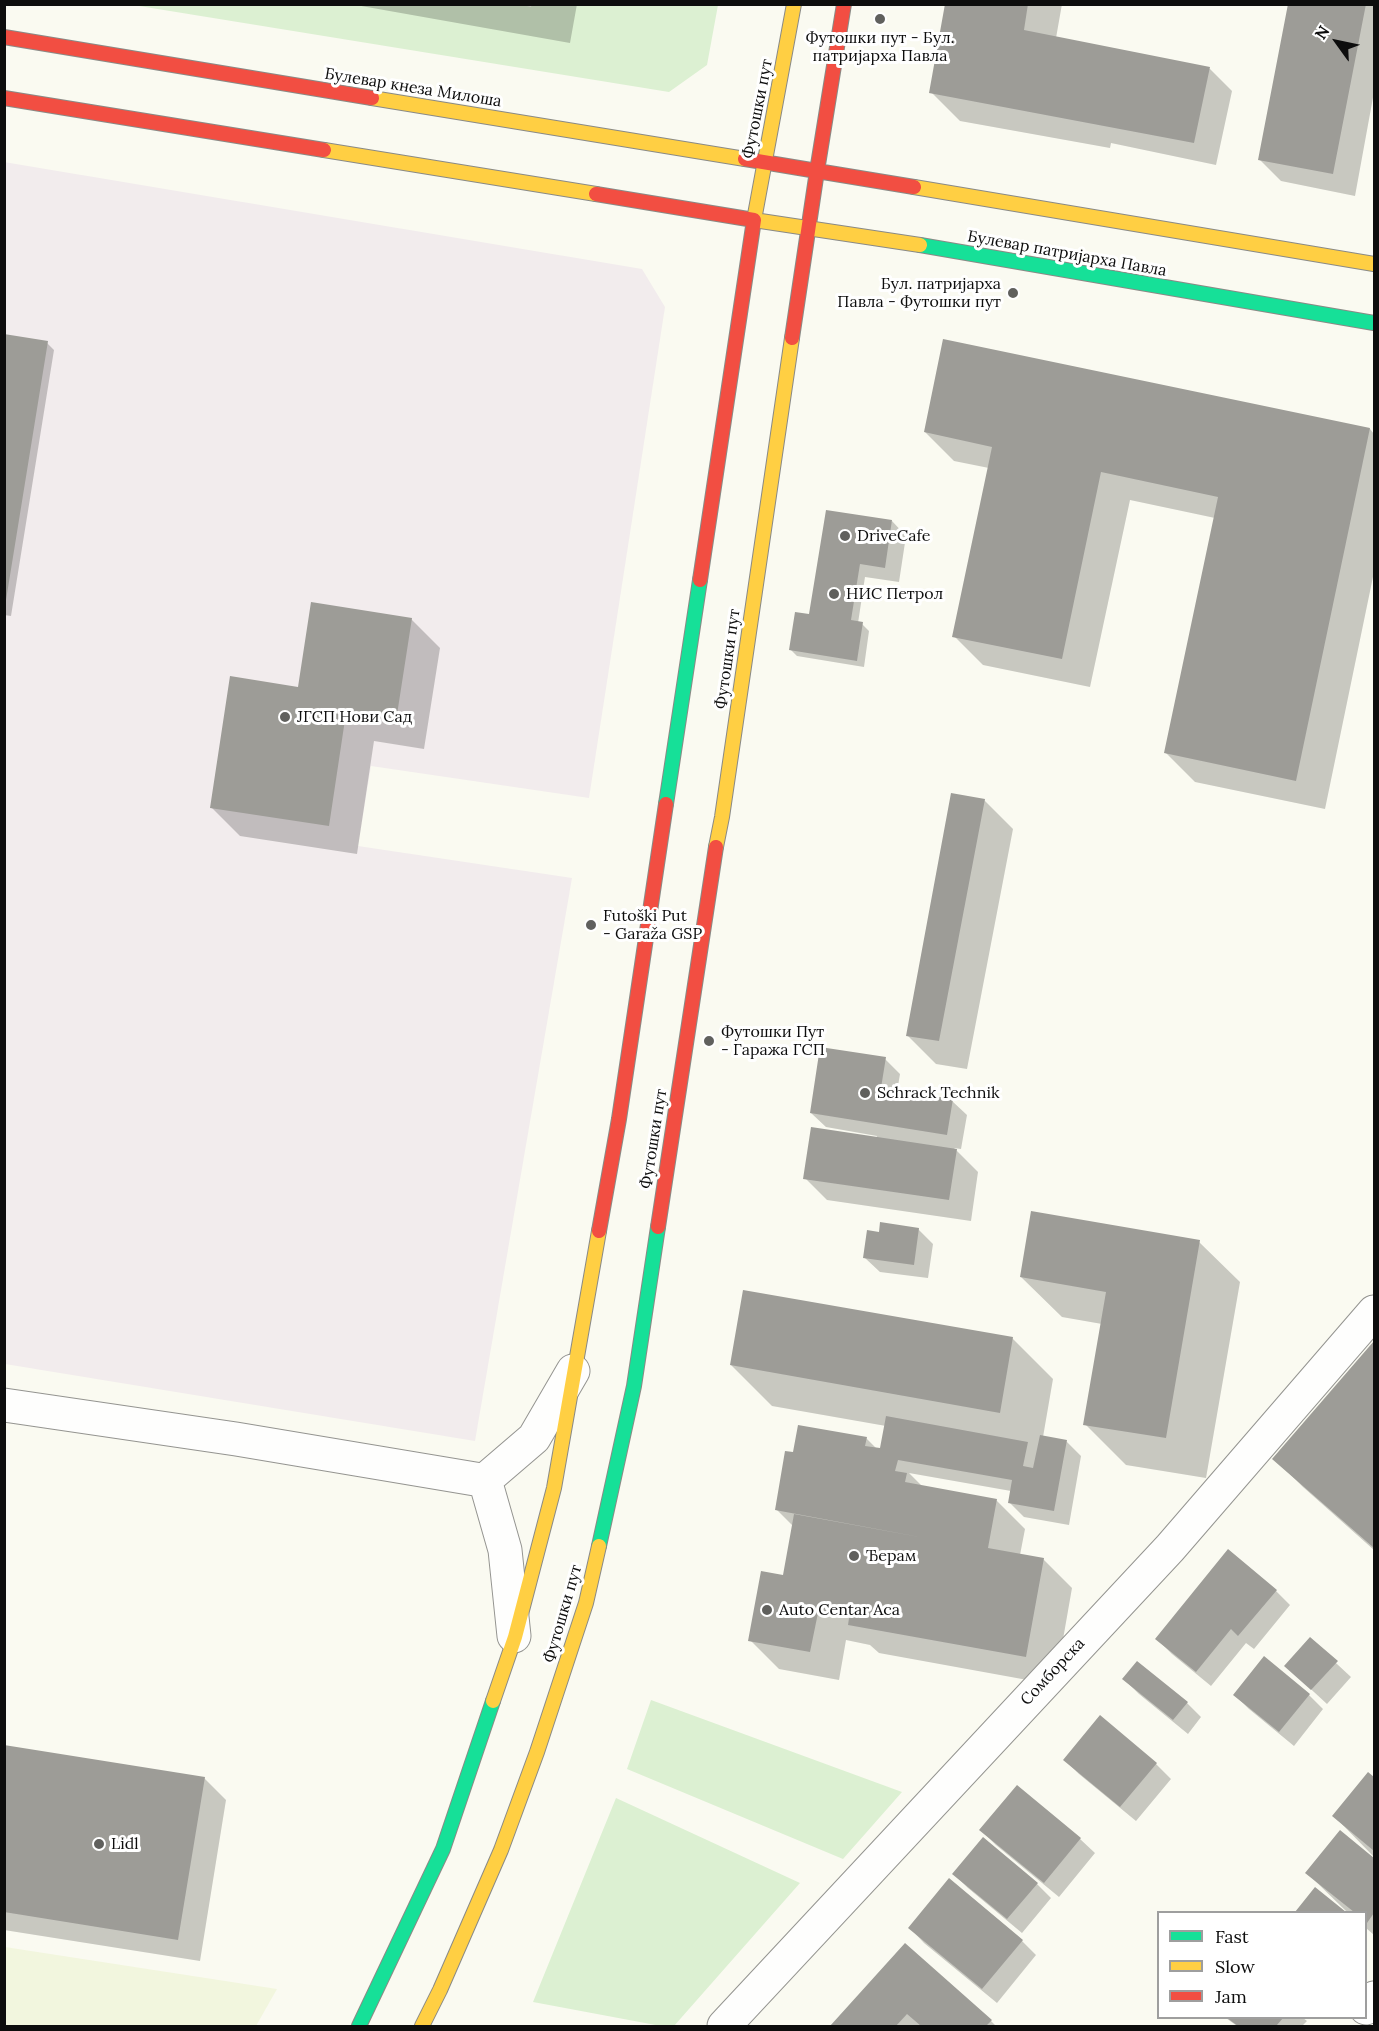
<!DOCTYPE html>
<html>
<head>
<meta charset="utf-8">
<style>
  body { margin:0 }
  #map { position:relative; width:1379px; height:2031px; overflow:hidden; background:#fafaf1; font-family:Lora,serif }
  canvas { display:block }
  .frame { position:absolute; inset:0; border:6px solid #0d0d0d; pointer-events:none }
  .legend { position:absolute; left:1157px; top:1911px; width:210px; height:108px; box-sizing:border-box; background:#fff; border:2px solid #9e9e9e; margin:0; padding:8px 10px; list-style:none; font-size:18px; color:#0d0d0d }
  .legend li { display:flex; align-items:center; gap:12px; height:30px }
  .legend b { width:30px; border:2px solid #9e9e9e }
  .north { position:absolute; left:1307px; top:12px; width:60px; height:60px; -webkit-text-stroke:4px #fff; paint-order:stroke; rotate:303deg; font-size:16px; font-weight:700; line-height:24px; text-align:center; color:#0d0d0d }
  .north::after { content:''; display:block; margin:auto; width:21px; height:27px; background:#0d0d0d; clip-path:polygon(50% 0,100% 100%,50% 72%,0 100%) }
</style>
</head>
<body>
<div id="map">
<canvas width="1379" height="2031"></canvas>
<div class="frame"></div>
<ul class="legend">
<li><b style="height:8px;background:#16e098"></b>Fast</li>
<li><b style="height:8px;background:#ffcf43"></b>Slow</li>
<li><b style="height:8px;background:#f24e42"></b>Jam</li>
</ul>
<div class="north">N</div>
</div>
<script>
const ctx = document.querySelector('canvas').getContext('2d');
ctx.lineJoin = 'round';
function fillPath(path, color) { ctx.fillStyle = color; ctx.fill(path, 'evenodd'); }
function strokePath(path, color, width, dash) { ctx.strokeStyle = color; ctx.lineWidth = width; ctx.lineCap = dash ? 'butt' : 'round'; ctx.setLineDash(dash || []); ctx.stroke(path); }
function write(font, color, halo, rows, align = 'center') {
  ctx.font = font + ' Lora,serif'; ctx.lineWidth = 6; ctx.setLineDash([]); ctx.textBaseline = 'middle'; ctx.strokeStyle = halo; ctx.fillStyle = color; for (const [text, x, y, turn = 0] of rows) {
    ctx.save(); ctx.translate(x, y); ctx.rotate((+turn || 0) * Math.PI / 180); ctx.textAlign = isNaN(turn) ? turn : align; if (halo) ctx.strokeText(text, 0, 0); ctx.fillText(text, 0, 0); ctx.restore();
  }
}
const industrial = new Path2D(`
  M4,162L642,269L665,307L589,798L371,766L358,846L572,878L475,1441L5,1364Z`);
const farmland = new Path2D(`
  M5,1947L277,1989L256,2026H5Z`);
const green = new Path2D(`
  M519,4L531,7L532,4L718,5L707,65L669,92L133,5Z
  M651,1700L902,1792L843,1859L627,1769Z
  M616,1798L800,1883L674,2026H661L533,2002Z`);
const shadow = new Path2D(`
  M350,4H577L570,43Z
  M947,4H1062L1056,38L1210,69L1232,91L1216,165L1111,143L1110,148L960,121L931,92Z
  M1290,4H1374V92L1355,196L1281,181L1259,159Z
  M4,336L47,343L54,350L11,616L4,615Z
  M1370,429L1374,434V572L1325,809L1195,782L1166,753L1215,518L1130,500L1090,687L983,665L954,636L989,468L954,461L925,432Z
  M892,521L906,536L899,582L865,577L858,623L862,624L869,631L864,667L797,656L790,649L811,616Z
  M411,619L440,648L424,749L374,741L357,854L240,836L211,807L300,688Z
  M984,800L1013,829L967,1069L936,1064L907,1035Z
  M885,1059L900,1074L897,1092L952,1101L967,1115L961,1149L954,1148L978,1172L971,1221L827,1200L805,1178L876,1139L877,1136L826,1127L811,1113Z
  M918,1229L933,1244L928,1278L880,1272L865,1258L880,1233Z
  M1199,1242L1240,1282L1206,1478L1126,1465L1085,1424L1102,1324L1062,1317L1021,1277Z
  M1012,1338L1053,1379L1043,1437L1066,1441L1081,1456L1069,1525L1024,1517L1009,1502L1011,1491L909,1473L923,1487L996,1500L1025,1529L1020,1555L1043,1559L1072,1588L1055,1685L879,1653L870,1645L846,1640L839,1680L779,1669L750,1640L784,1577L793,1526L776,1509L794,1454L866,1438L877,1449L882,1450L886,1426L772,1406L731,1365Z
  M1374,1343V1550L1303,1487L1274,1458Z
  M1276,1591L1290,1605L1254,1649L1246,1643L1211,1686L1172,1654L1157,1639Z
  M1310,1639L1351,1677L1327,1704L1301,1680Z
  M1124,1679L1187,1703L1201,1717L1188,1734L1139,1694Z
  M1235,1695H1309L1323,1709L1294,1746L1249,1709Z
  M1100,1718L1156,1764L1171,1779L1136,1821L1079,1774L1065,1760Z
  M4,1746L204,1778L226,1800L200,1961L4,1930Z
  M1368,1774L1374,1779V1857L1334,1816Z
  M1017,1787L1080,1839L1095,1853L1059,1897L996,1845L981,1830Z
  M1374,1859V1935L1366,1928V1912H1345L1346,1911L1307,1873Z
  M954,1874L1037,1884L1051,1898L1022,1933L968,1888Z
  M1315,1889L1344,1912H1297Z
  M910,1928L1022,1941L1036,1955L997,2003L924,1943Z
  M905,1945L991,2021L996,2026H832Z
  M1226,2018H1303L1307,2021L1302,2026H1237Z`);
const building = new Path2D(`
  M945,4H1028L1024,30L1210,67L1194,143L929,93Z
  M1288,4H1366L1333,174L1258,160Z
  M4,334L48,341L6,600H4Z
  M943,339L1370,428L1296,781L1164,753L1218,497L1101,472L1062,659L952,637L992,447L924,432Z
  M826,510L892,520L885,568L860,564L851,620L863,622L857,661L789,650L795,612L809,614Z
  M311,602L412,618L396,721L346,713L329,826L210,808L230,676L298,687Z
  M951,793L985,799L939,1041L906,1036Z
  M820,1047L886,1057L881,1088L953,1099L947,1135L810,1113Z
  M811,1127L957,1149L949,1200L803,1179Z
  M1031,1211L1200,1240L1166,1438L1083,1425L1106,1292L1020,1277Z
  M880,1222L919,1228L914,1265L863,1258L867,1230L879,1232Z
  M743,1290L1013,1337L1000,1413L730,1365Z
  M1374,1341V1548L1272,1459Z
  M886,1416L1028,1442L1023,1466L1033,1468L1040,1435L1067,1440L1054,1511L1008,1503L1012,1480L898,1460L895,1471L907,1473L905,1482L997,1499L988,1548L1044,1558L1026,1657L848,1625L849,1618L818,1613L810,1652L748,1641L761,1571L783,1575L794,1514L925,1538L775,1510L785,1451L793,1452L798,1425L867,1437L865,1446L880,1448Z
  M1228,1549L1277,1590L1238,1636L1231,1629L1196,1672L1155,1639Z
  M1310,1637L1338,1661L1311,1690L1284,1666Z
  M1264,1656L1310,1694L1279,1732L1233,1695Z
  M1137,1661L1188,1702L1173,1720L1122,1679Z
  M1100,1715L1157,1763L1120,1807L1063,1760Z
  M4,1745L205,1777L178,1940L4,1912Z
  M1368,1772L1374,1777V1851L1332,1816Z
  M1017,1785L1081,1838L1044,1883L979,1830Z
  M1340,1830L1374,1858V1913L1367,1923L1366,1912H1354L1305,1873Z
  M983,1837L1038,1883L1007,1919L952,1874Z
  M949,1878L1023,1940L982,1989L908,1928Z
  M1315,1887L1346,1912H1295Z
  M905,1943L992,2020L986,2026H921L907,2014L896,2026H830Z
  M1227,2018H1283L1277,2025L1279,2026H1238Z`);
const street = new Path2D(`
  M4,1405L236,1439L481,1480H485L534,1438L573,1371
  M485,1480L505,1550L514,1636
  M1366,2008L1374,1998
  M724,2026L1170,1548L1374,1312`);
const fast = new Path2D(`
  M920,245L1374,323
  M666,804L700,580
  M599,1546L634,1386L658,1227
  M359,2026L443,1849L493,1701`);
const slow = new Path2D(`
  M794,4L754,220L920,245
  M372,98L745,159
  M324,150L596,194
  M914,187L1374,264
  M716,847L722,817L792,338
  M493,1701L515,1637L554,1488L599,1231
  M422,2026L440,1990L501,1850L537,1752L586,1603L599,1546`);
const jam = new Path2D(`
  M844,4L817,171L914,187
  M4,37L372,98
  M4,98L324,150
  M745,159L817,171L792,338
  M596,194L754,220L700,580
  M658,1227L716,847
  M599,1231L619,1119L666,804`);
const markers = [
  [880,19,6,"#60605d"],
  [1013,293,6,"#60605d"],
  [845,536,6,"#60605d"],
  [834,594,6,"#60605d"],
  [285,717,6,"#60605d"],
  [591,925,6,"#60605d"],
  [709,1041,6,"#60605d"],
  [865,1093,6,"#60605d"],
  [854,1556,6,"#60605d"],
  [767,1610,6,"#60605d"],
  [99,1844,6,"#60605d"]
];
const poiNames = [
  ["Футошки пут - Бул.",880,38,"center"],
  ["патријарха Павла",880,56,"center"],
  ["Бул. патријарха",1001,284,"right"],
  ["Павла - Футошки пут",1001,302,"right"],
  ["DriveCafe",857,536],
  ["НИС Петрол",846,594],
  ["ЈГСП Нови Сад",297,717],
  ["Futoški Put",603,916],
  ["- Garaža GSP",603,934],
  ["Футошки Пут",721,1032],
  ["- Гаража ГСП",721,1050],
  ["Schrack Technik",877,1093],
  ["Ђерам",866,1556],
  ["Auto Centar Aca",779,1610],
  ["Lidl",111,1844]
];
const streetNames = [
  ["Булевар кнеза Милоша",413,88,9],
  ["Футошки пут",758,109,-79],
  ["Булевар патријарха Павла",1067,254,10],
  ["Футошки пут",728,659,-82],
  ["Футошки пут",654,1139,-81],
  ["Футошки пут",563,1614,-74],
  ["Сомборска",1053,1672,-47]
];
fillPath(industrial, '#f2eced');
fillPath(farmland, '#f2f6de');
fillPath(green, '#dcf0d2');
fillPath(shadow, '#0003');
fillPath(building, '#9d9c97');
strokePath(street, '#949490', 35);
strokePath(fast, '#8a8a86', 16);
strokePath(slow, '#8a8a86', 16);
strokePath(jam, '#8a8a86', 16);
strokePath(street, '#fefefd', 33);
strokePath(fast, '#16e098', 14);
strokePath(slow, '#ffcf43', 14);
strokePath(jam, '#f24e42', 14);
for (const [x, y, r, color] of markers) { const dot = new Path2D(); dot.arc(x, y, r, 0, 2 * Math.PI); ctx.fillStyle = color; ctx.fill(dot); strokePath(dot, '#fff', 2); }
write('16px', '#0d0d0d', '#fff', poiNames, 'left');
write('16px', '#0d0d0d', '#fff', streetNames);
</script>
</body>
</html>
